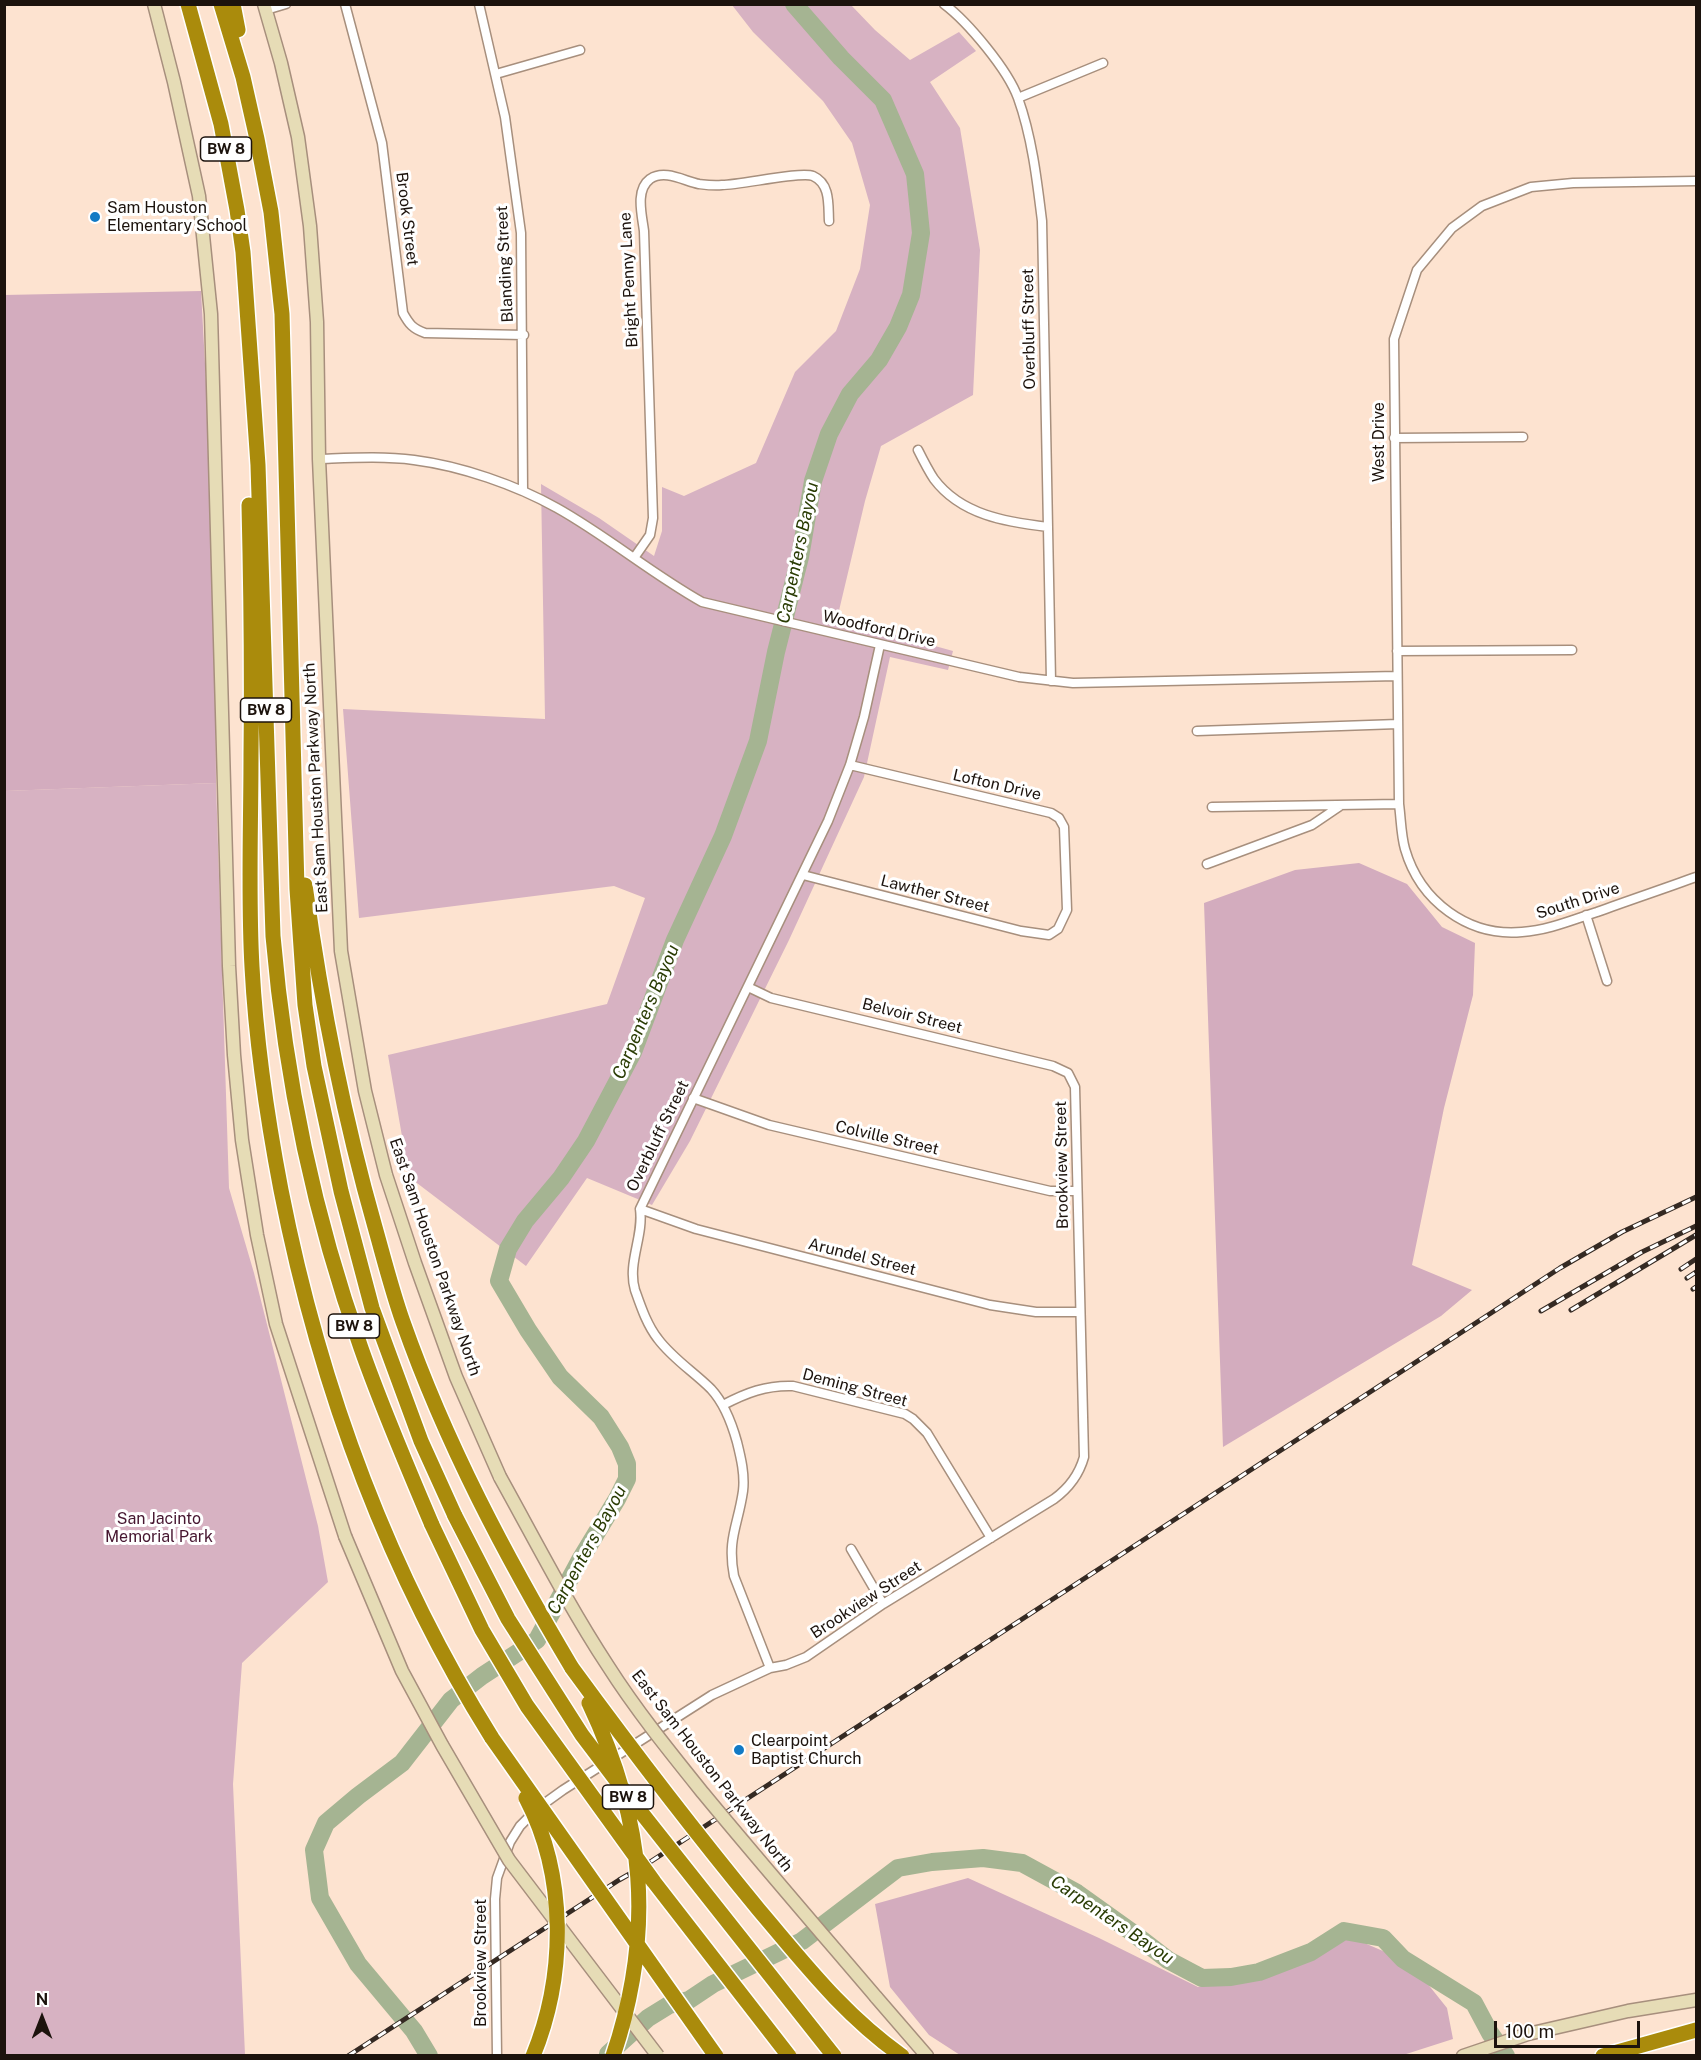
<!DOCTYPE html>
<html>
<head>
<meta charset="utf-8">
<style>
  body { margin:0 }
  #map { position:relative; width:1701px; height:2060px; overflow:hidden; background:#fde3d0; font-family:"Public Sans",sans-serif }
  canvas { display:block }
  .frame { position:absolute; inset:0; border:6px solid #1c130d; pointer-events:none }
  .north { position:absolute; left:12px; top:1988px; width:60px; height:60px; -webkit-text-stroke:4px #fff; paint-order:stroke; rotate:0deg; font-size:16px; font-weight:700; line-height:24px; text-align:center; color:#1c130d }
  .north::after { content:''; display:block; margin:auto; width:21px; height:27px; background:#1c130d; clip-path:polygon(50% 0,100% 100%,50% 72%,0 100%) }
  .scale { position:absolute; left:1494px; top:2021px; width:146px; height:27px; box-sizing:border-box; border:3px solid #1c130d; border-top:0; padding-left:8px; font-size:18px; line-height:21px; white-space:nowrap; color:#1c130d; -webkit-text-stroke:4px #fff; paint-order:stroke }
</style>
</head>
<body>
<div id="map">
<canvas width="1701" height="2060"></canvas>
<div class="frame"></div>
<div class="north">N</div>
<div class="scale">100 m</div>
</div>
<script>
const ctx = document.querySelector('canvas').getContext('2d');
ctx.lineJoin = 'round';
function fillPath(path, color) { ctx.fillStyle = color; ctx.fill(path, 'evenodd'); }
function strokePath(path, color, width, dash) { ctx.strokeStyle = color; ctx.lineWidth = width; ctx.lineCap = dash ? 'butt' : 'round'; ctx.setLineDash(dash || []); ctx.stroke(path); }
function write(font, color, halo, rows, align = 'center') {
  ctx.font = font + ' "Public Sans",sans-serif'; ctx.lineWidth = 6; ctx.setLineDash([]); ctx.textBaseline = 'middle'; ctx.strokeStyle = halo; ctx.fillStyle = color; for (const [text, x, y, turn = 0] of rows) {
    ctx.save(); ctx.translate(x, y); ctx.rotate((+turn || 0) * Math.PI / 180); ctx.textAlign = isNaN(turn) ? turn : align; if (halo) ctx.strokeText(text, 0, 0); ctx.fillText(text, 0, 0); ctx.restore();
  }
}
const green = new Path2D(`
  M732,5H851L875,30L910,60L959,32L976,51L930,82L960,128L980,250L973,395L881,446L865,501L837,619L953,651L948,670L890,657L864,777L789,940L690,1141L652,1205L587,1178L526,1266L409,1177L388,1055L607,1004L645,898L614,886L359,918L343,709L545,719L541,484L599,518L654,556L662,531V487L684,496L756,463L795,372L836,331L860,269L870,205L852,143L823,101L753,32Z
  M216,783L229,1188L254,1273L318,1526L328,1582L242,1663L233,1784L245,2055H5L4,791Z`);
const forest = new Path2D(`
  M201,291L214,528L216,783L5,791L4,295Z
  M1359,863L1407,884L1442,927L1475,943L1473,995L1444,1108L1412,1265L1472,1290L1441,1316L1223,1447L1204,903L1295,870Z
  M968,1878L1099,1938L1198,1987L1304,1960L1348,1936L1411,1963L1447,2008L1453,2039L1400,2056L960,2055L929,2035L890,1987L875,1904Z`);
const river = new Path2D(`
  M608,2054L648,2018L669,2005L689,2000L713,1984L802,1941L898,1868L932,1862L983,1858L1022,1863L1077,1893L1133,1933L1168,1960L1202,1978L1231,1977L1259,1972L1311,1952L1344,1931L1383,1938L1403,1959L1474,2003L1490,2033L1506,2056
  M429,2056L414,2031L358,1964L320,1898L314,1850L326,1823L358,1796L402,1763L451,1700L482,1676L537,1640L580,1560L617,1499L627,1479V1464L620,1447L601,1417L560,1377L528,1330L499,1281L508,1249L525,1221L561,1178L586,1141L633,1052L675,940L723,836L758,741L776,652L800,557L813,481L829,434L850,394L879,360L898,327L911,295L921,233L915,174L883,100L841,58L794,4`);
const minor = new Path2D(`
  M345,4L382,143L403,313C409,324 413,329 425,333L524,335
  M479,4L505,117L521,233L523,491
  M944,4C968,22 1008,70 1018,98C1032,137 1037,180 1042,221L1051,681
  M266,10L286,4
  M496,74L580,50
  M1018,98L1103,63
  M1696,181L1573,183L1531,187L1482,206L1452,228L1417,270L1394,339L1399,804C1401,819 1401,835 1405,849C1420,901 1468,937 1522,932C1549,930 1572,920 1597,912C1630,900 1663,889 1696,877
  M1394,438L1523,437
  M918,450C923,460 928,470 934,479C961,515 1006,522 1048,527
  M319,459C350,458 383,456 414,460C461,466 516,485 557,508C607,536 652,574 702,602L1019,677L1073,683L1397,676
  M634,558L650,535L653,518L644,231C642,215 635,190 650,179C665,169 684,181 699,184C707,185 714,186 722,185C741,185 801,171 813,176C831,184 828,206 829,221
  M1397,651L1572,650
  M1197,731L1398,724
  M1212,807L1399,804
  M1207,864L1312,825L1340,806
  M803,875L1021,931L1049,935L1058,929L1067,910L1064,827L1059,818L1051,813L850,765
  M1586,915L1607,981
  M693,1098L769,1125L1050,1191H1077
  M640,1209L696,1229L990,1305L1036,1312H1080
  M723,1405C746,1393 766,1385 793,1386L905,1414L913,1419L927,1433L991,1538
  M851,1549L883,1604
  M770,1668L734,1576C727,1538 738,1526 743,1491C745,1475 741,1458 737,1442C732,1424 724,1403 711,1389C694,1372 673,1359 658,1339C647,1325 641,1307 635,1290C627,1263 644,1236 640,1209L828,821L850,765L864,717L880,645
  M497,2056L495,1899L497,1878L510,1842L520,1826L538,1808L563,1790L712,1695L770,1668L786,1665L806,1657L883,1604L1054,1499C1069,1488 1079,1475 1084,1457L1075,1087L1068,1073L1053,1066L771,998L748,987`);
const secondary = new Path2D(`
  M154,4L174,82L199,196L211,314L229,966L234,1055L242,1140L257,1235L276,1324L345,1536
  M264,4L281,63L298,137L310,226L317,322L319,459L341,951L365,1091L386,1175L415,1263L456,1377L500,1477
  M876,1997L927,2056
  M1463,2056L1528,2034L1628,2011L1696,2000`);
const motorway = new Path2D(`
  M188,4L221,124L237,210L243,252L258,465L273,936C285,1075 314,1216 361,1348C382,1408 407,1466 432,1525
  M221,4L243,77L257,139L271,212L282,314L297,889L305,1005L314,1066L341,1191L372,1308L421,1441L455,1516
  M233,4L238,30
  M249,505C251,588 252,672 251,755C251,826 248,897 252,967C256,1042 267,1117 281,1190C319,1384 387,1570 492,1738
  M305,885C321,1001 343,1115 375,1227C384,1259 392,1291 403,1322C446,1444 506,1557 572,1668
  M1603,2056L1696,2030`);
const rail = new Path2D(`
  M1681,1269L1696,1259
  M1687,1278L1696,1272
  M1693,1289L1696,1287
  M1571,1310L1696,1235
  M1541,1311L1642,1252L1696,1226
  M348,2056L619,1880L647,1864L1560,1268L1622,1232L1696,1197`);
const secondaryBridge = new Path2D(`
  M500,1477C535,1540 568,1605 608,1666C636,1710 670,1752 703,1793C760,1862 818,1929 876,1997
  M345,1536L402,1671L442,1745L509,1860L658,2056`);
const motorwayBridge = new Path2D(`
  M455,1516L508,1619L582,1735L629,1797L834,2056
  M432,1525L482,1630L527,1706L654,1882L789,2056
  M572,1668C632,1750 694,1831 759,1910C805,1964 843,2014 902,2056
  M589,1703C645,1821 655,1931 613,2056
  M492,1738L716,2056
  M526,1798C567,1876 566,1975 533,2056`);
const markers = [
  [95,217,6,"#127ac5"],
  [739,1750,6,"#127ac5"]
];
const shields = [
  [226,149,51],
  [266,710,51],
  [354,1326,51],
  [628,1797,51]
];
const shieldNames = [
  ["BW 8",226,149],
  ["BW 8",266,710],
  ["BW 8",354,1326],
  ["BW 8",628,1797]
];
const poiNames = [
  ["Sam Houston",107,208],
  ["Elementary School",107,226],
  ["Clearpoint",751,1741],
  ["Baptist Church",751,1759]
];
const streetNames = [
  ["Brook Street",407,219,83],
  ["Blanding Street",505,264,-93],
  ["Bright Penny Lane",629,280,-93],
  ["Overbluff Street",1029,329,-91],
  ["West Drive",1379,442,-90],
  ["Woodford Drive",879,629,13],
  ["Lofton Drive",997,785,13],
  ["East Sam Houston Parkway North",316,788,-93],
  ["Lawther Street",935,894,14],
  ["South Drive",1578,901,-18],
  ["Belvoir Street",912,1016,14],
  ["Overbluff Street",658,1136,-64],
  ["Colville Street",887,1138,13],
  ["Brookview Street",1062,1165,-91],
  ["East Sam Houston Parkway North",435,1257,71],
  ["Arundel Street",862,1257,14],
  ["Deming Street",855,1388,15],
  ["Brookview Street",866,1600,-33],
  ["East Sam Houston Parkway North",712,1771,52],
  ["Brookview Street",481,1963,-90]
];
const parkNames = [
  ["San Jacinto",159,1519],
  ["Memorial Park",159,1537]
];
const waterNames = [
  ["Carpenters Bayou",798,553,-78],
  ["Carpenters Bayou",646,1012,-67],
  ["Carpenters Bayou",587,1550,-61],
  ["Carpenters Bayou",1112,1920,34]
];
fillPath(green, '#d7b2c2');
fillPath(forest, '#d3acbe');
strokePath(river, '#a5b492', 18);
strokePath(minor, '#a78f7d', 11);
strokePath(secondary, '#a78f7d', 15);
strokePath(motorway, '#fff', 18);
strokePath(minor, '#fff', 8);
strokePath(secondary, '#e6dcb6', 12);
strokePath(motorway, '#aa8b0c', 15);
strokePath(rail, '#352a23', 5);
strokePath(rail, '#fff', 3, [9]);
strokePath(secondaryBridge, '#a78f7d', 15, []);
strokePath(motorwayBridge, '#fff', 18, []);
strokePath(secondaryBridge, '#e6dcb6', 12);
strokePath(motorwayBridge, '#aa8b0c', 15);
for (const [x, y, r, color] of markers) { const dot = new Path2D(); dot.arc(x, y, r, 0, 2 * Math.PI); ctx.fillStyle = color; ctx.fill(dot); strokePath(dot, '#fff', 2); }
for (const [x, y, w] of shields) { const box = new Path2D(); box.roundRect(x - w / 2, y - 12, w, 24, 4.5); ctx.fillStyle = '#fff'; ctx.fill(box); strokePath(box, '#1c130d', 1.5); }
write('bold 15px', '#1c130d', null, shieldNames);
write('16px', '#1c130d', '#fff', poiNames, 'left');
write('16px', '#1c130d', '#fff', streetNames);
write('16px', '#461630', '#fff', parkNames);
write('italic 18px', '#2a3c04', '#fff', waterNames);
</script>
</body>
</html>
